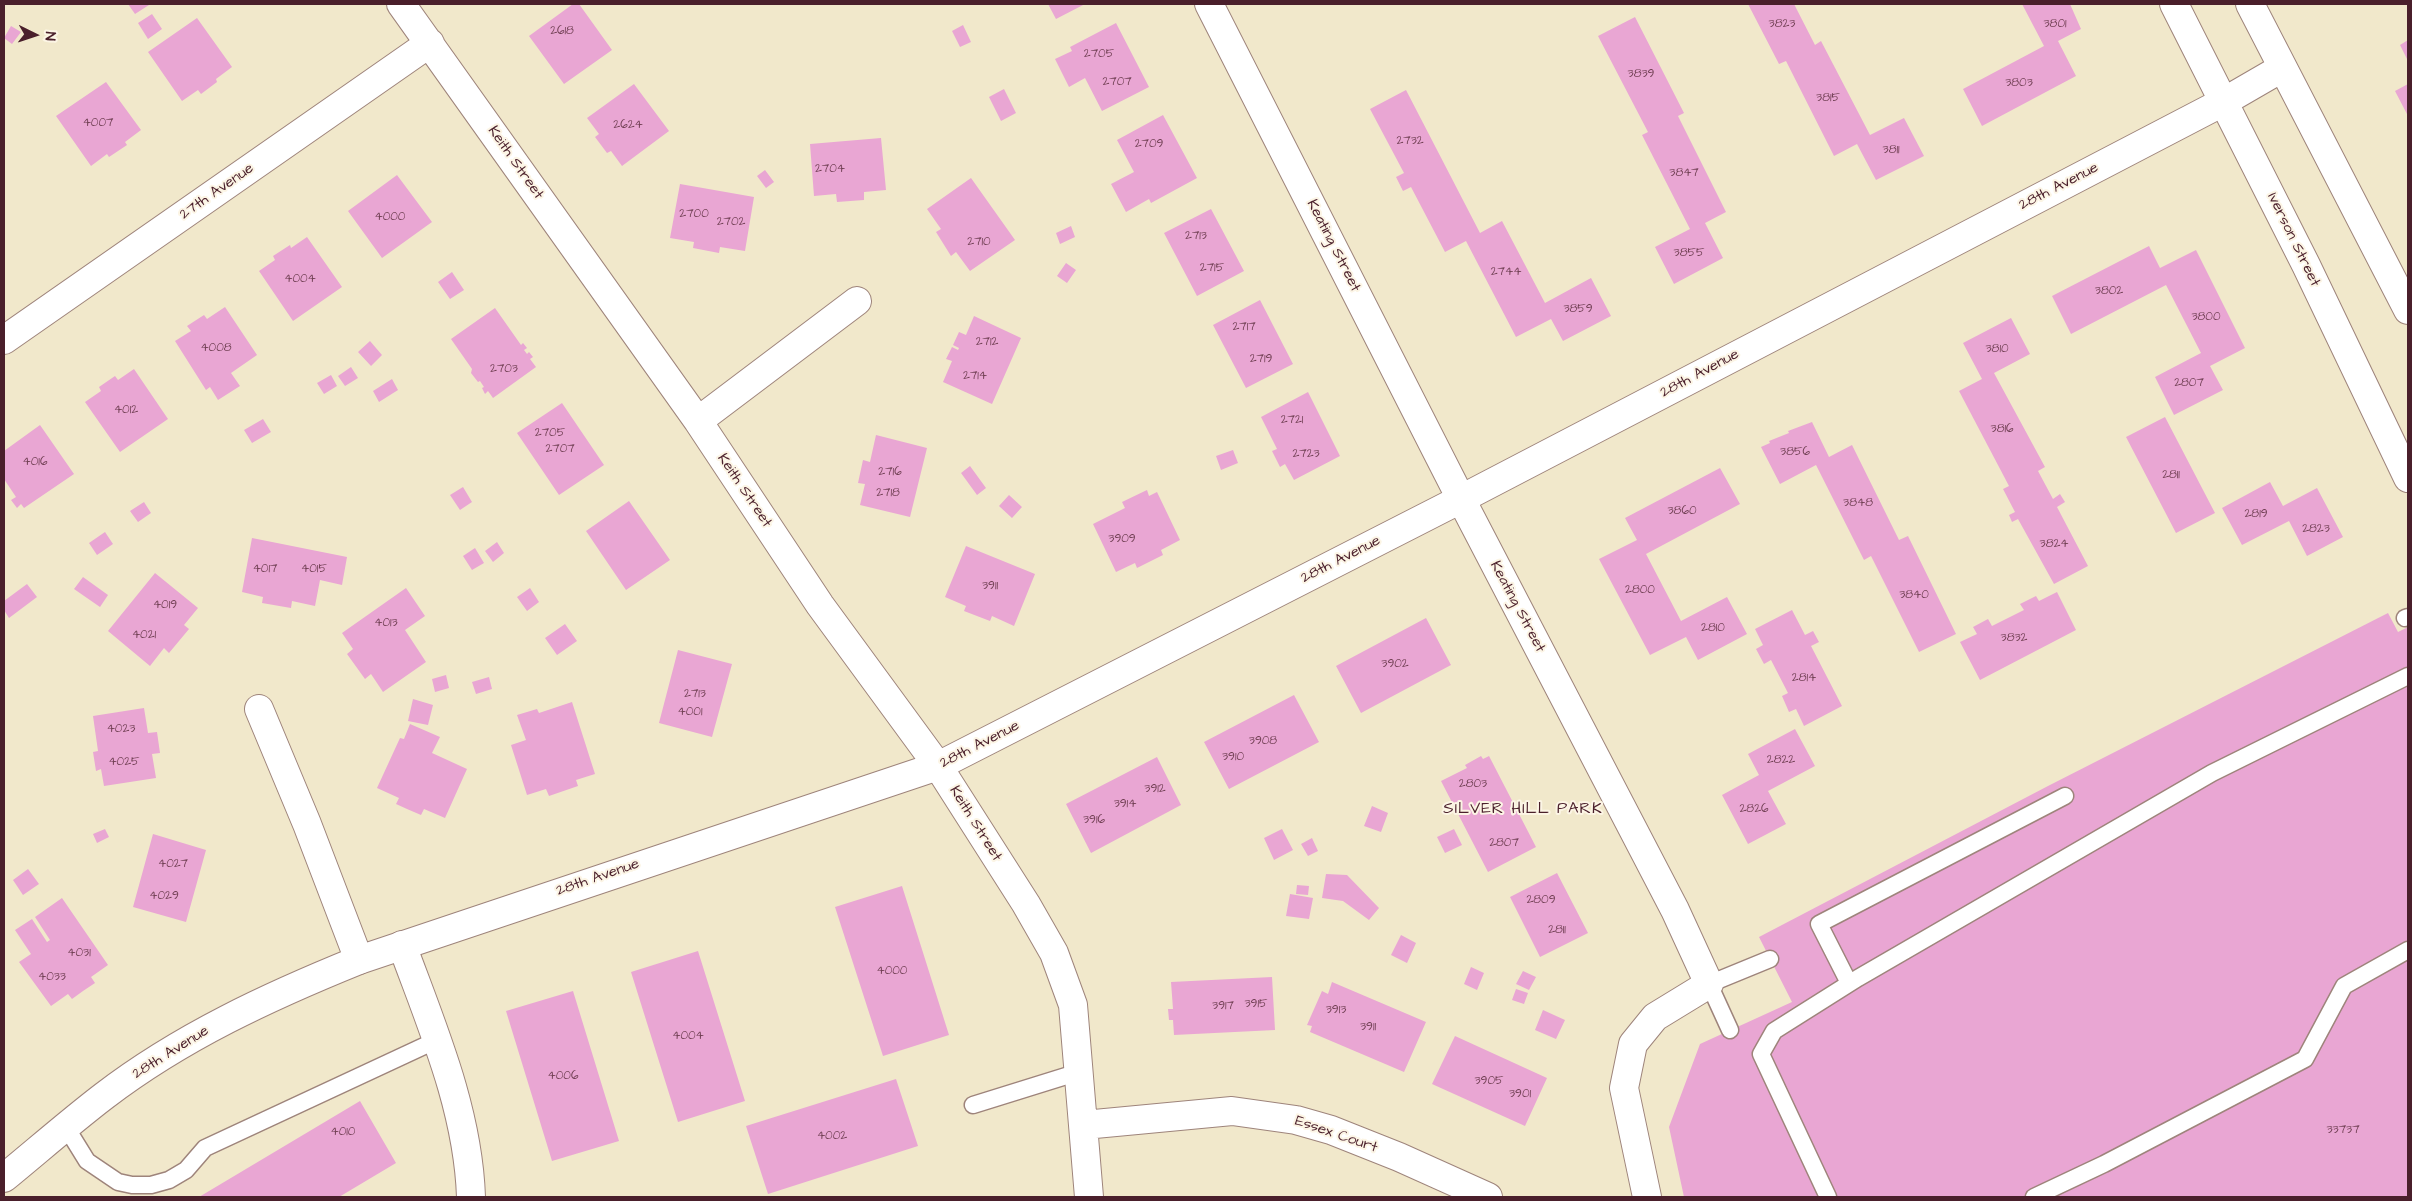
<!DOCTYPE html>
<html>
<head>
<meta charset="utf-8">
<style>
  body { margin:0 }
  #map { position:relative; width:2412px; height:1201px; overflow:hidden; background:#f1e8cb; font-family:"Architects Daughter",sans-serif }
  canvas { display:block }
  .frame { position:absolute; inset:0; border:5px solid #4a1f2b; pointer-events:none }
  .north { position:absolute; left:10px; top:10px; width:50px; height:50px; -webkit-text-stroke:4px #fcf5e5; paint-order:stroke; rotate:94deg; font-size:14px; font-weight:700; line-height:20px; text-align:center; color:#4a1f2b }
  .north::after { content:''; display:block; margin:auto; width:18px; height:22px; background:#4a1f2b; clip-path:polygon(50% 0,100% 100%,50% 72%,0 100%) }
</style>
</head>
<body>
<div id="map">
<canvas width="2412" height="1201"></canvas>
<div class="frame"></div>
<div class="north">N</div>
</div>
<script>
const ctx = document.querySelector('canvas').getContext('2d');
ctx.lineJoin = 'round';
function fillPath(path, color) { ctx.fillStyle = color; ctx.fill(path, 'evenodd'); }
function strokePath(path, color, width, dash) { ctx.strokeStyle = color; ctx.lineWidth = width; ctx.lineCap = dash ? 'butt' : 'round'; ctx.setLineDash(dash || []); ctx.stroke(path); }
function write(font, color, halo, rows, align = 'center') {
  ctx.font = font + ' "Architects Daughter",sans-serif'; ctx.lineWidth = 4; ctx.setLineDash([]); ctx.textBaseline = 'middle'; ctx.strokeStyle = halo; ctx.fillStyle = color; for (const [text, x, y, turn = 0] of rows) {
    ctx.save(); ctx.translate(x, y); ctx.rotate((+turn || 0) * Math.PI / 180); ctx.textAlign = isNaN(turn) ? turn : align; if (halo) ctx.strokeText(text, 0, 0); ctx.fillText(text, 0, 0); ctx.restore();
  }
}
const building = new Path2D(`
  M128,4H148L149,5L135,14Z
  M573,4H579L612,50L564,84L529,36Z
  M1048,4H1085L1056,19Z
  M1748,4H1794L1815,45L1821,41L1870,135L1904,118L1924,156L1876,180L1857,144L1834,156L1786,61L1779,64Z
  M2022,4H2070L2081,29L2058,41L2076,76L1982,126L1963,89L2044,46Z
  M152,14L162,29L148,39L138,23Z
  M1635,17L1684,113L1678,116L1726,212L1705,223L1723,258L1674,284L1655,247L1690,229L1642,135L1648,132L1598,36Z
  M197,18L232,67L216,79L217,82L201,94L198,90L182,101L148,52Z
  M1116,23L1149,87L1102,111L1085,78L1069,87L1055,59L1072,51L1070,47Z
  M963,25L971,42L960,47L952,31Z
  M11,26L21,32L12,44L4,38Z
  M2408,40V61L2400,45Z
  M106,82L141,130L125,142L127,145L109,157L107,154L91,166L56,116Z
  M634,84L669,131L622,166L611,151L607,153L595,137L599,134L587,118Z
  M2408,84V116L2395,91Z
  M1004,89L1016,113L1001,121L989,97Z
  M1406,90L1480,233L1502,221L1545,303L1591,278L1611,316L1563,341L1551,319L1516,337L1466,241L1445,252L1411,187L1403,191L1396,177L1404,173L1370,109Z
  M1163,115L1197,178L1151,203L1149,199L1126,212L1111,184L1134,172L1117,140Z
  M881,138L886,190L864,192V200L837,202L836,194L814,196L810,144Z
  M765,170L774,182L766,188L757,176Z
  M397,175L432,222L382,258L348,211Z
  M971,178L1015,240L970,271L956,252L951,256L936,232L941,229L927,209Z
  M680,184L754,197L745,251L720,247L719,253L693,248L694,242L670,238Z
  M1211,209L1244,271L1197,296L1164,233Z
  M1071,226L1075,237L1060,244L1056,233Z
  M307,237L342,287L293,321L259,271L275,260L273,256L290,245L291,248Z
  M2149,246L2160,268L2196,250L2245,348L2210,366L2223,390L2174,415L2155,377L2201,353L2166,285L2071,334L2052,296Z
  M1066,263L1076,270L1067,283L1057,276Z
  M452,272L464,290L450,299L438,282Z
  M1260,300L1293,364L1246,388L1213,325Z
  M225,307L257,355L231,373L240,386L218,400L210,387L206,390L175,341L191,331L187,326L204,315L207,319Z
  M495,308L521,345L523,343L527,348L524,350L527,354L529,352L533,357L530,359L536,367L493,398L488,391L485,394L482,388L484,387L480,381L478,382L471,373L472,369L451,339Z
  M974,316L1021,338L992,404L943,382L952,361L946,359L952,347L958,350L959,348L953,345L959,332L966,335Z
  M2011,318L2030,354L1994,373L2045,467L2038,471L2053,499L2060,494L2065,502L2057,507L2088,566L2054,584L2018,519L2012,522L2009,515L2015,512L2003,489L2009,486L1959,391L1982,379L1963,343Z
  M370,341L382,355L371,366L358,352Z
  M351,367L358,378L345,386L338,376Z
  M134,369L168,419L120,452L85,402L101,391L99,387L115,376L118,380Z
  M331,375L337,386L324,394L317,383Z
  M392,379L398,390L379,402L373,391Z
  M1308,392L1340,456L1294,480L1285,464L1280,467L1272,451L1277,449L1261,417Z
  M562,403L604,465L559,495L517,433Z
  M2165,417L2215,513L2176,533L2126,437Z
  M263,419L271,432L252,443L244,430Z
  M1812,422L1829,457L1852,445L1899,540L1908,536L1956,634L1919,652L1871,556L1864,560L1816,465L1780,484L1761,447L1770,443L1769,441L1789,433L1788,431Z
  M40,425L74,474L24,508L21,504L17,508L11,500L16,497L4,479V451Z
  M876,435L927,448L910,517L860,505L865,484L858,483L863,460L870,462Z
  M1233,450L1238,463L1221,470L1216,456Z
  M970,466L986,488L977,495L961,473Z
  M1720,468L1740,504L1646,554L1681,621L1727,597L1747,634L1698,660L1686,637L1650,655L1599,559L1637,540L1625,518Z
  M2270,482L2283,506L2317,488L2343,537L2307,556L2289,521L2242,545L2222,508Z
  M463,487L472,502L460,510L450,495Z
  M1147,490L1149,496L1157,492L1180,540L1161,550L1163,555L1137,568L1135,563L1116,572L1093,524L1125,508L1122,502Z
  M1009,495L1022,507L1012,518L999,506Z
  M629,501L670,560L626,590L586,531Z
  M144,502L151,513L138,522L130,511Z
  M105,532L113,544L97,555L89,543Z
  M252,538L347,557L342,585L320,580L315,606L292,601L291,608L262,603L263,597L242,592Z
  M497,542L504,553L493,562L485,551Z
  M966,546L1035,574L1014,626L992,616L990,621L964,611L966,606L945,597Z
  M475,548L484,563L472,570L463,556Z
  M155,573L198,608L184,625L189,629L169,653L164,648L150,666L108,631Z
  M83,577L108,595L100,607L74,589Z
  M27,584L37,597L9,618L4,610V601Z
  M406,588L425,616L405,630L426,662L383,692L371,674L365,679L347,654L353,649L342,633Z
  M530,588L539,602L527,611L517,597Z
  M2057,592L2076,630L1980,680L1960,642L1977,634L1973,627L1988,619L1992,626L2024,610L2020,604L2036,596L2039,601Z
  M1792,610L1805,635L1813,631L1819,642L1811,646L1842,706L1804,726L1796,709L1789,712L1782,696L1788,693L1771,660L1764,664L1756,649L1763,645L1755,629Z
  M2388,613L2398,632L2408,627V1197H1684L1669,1127L1700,1044L1792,1002L1759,937L2048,786Z
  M1426,618L1451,665L1361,713L1336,666Z
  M565,624L577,641L557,655L545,638Z
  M678,650L732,664L712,737L659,723Z
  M446,675L449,688L435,692L432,679Z
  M489,677L492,689L476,694L472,682Z
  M1294,695L1319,742L1229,789L1204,742Z
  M413,699L433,705L428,725L408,721Z
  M572,702L595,774L576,780L578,786L549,796L546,789L527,795L511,745L526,740L517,715L537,709L539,713Z
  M144,708L148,733L157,732L160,753L152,754L156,778L104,786L101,769L96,771L93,752L98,751L93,716Z
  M410,724L440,737L432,753L467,769L445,818L424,809L421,815L407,809L396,804L399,798L377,788L400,738L404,739Z
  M1795,729L1815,766L1768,791L1786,824L1748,844L1722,795L1759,775L1748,754Z
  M1481,756L1483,759L1489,756L1536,847L1488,872L1441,781L1467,768L1465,765Z
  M1157,757L1181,805L1091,853L1066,804Z
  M1372,806L1388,813L1381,832L1364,826Z
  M105,829L109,837L97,843L93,834Z
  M1282,829L1293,850L1274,860L1264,838Z
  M1454,829L1462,845L1445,853L1437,837Z
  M153,834L206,850L186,922L133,907Z
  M1312,838L1318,851L1308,856L1301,844Z
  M28,869L39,884L23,895L13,880Z
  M1557,873L1588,933L1540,957L1510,897Z
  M1326,874L1347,875L1379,908L1369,920L1343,901L1322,898Z
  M1297,885L1309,886L1308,895L1296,894Z
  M902,886L949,1035L883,1056L835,907Z
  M1290,894L1313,898L1309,919L1286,916Z
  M62,898L108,965L91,977L95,983L83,991L72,999L68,994L51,1006L19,962L31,954L15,930L32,919L47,942L50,940L35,917Z
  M1401,935L1416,943L1407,963L1391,955Z
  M698,951L745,1101L678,1122L631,972Z
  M1471,967L1484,973L1477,990L1464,984Z
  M1523,971L1536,977L1529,990L1516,984Z
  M1272,977L1275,1030L1174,1035L1173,1020H1169L1168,1009H1173L1171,982Z
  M1332,982L1426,1022L1404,1072L1310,1032L1312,1026L1307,1025L1322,991L1328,994Z
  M1516,989L1528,993L1524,1004L1512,1000Z
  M573,991L619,1141L552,1161L506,1011Z
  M1543,1010L1565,1020L1556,1039L1535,1030Z
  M1455,1036L1547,1078L1525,1126L1432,1084Z
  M896,1079L918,1146L768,1194L746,1126Z
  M360,1101L396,1163L339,1197H199Z`);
const service = new Path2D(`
  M2405,618L2408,617
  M1849,983L1819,924L2065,796
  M1730,1030L1709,984L1770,959
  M973,1105L1079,1072
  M66,1127L87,1161L118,1182L132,1185H151L169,1180L186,1170L205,1148L437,1040
  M1828,1197L1761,1054L1774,1031L1858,978L2212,773L2408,676
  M2034,1197L2104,1164L2305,1059L2344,986L2408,950`);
const minor = new Path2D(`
  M401,4L698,421L820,605L938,766L1026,904L1054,953L1073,1005L1089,1197
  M1209,4L1461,499L1675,910L1709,984L1655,1017L1633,1044L1624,1088L1647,1197
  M4,340L430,43
  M698,421L857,301
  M259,709L307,824L359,960
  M402,945C432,1027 468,1109 471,1197
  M1084,1125L1232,1111L1296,1120L1331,1130L1399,1157L1488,1197`);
const tertiary = new Path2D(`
  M4,1178C37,1151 70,1122 104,1096C181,1037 270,996 359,960L938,766L1461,499L2225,101L2282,68`);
const secondary = new Path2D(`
  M2174,4L2306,265L2408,478
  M2250,4L2408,310`);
const numberNames = [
  ["3823",1782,24],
  ["3801",2055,24],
  ["2618",562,31],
  ["2705",1099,54],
  ["3839",1641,74],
  ["2707",1117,82],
  ["3803",2019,83],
  ["3815",1828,98],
  ["4007",98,123],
  ["2624",628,125],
  ["2732",1410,141],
  ["2709",1149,144],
  ["3811",1891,150],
  ["2704",830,169],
  ["3847",1684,173],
  ["2700",694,214],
  ["4000",390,217],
  ["2702",731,222],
  ["2713",1196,236],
  ["2710",979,242],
  ["3855",1689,253],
  ["2715",1212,268],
  ["2744",1506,272],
  ["4004",300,279],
  ["3802",2109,291],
  ["3859",1578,309],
  ["3800",2206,317],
  ["2717",1244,327],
  ["2712",987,342],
  ["4008",216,348],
  ["3810",1997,349],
  ["2719",1261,359],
  ["2703",504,369],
  ["2714",975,376],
  ["2807",2189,383],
  ["4012",126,410],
  ["2721",1292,420],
  ["3816",2002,429],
  ["2705",550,433],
  ["2707",560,449],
  ["3856",1795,452],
  ["2723",1306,454],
  ["4016",35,462],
  ["2716",890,472],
  ["2811",2171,475],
  ["2718",888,493],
  ["3848",1858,503],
  ["3860",1682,511],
  ["2819",2256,514],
  ["2823",2316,529],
  ["3909",1122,539],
  ["3824",2054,544],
  ["4017",265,569],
  ["4015",314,569],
  ["3911",990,586],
  ["2800",1640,590],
  ["3840",1914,595],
  ["4019",165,605],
  ["4013",386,623],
  ["2810",1713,628],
  ["4021",144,635],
  ["3832",2014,638],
  ["3902",1395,664],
  ["2814",1804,678],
  ["2713",695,694],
  ["4001",690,712],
  ["4023",121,729],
  ["3908",1263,741],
  ["3910",1233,757],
  ["2822",1781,760],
  ["4025",124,762],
  ["2803",1473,784],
  ["3912",1155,789],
  ["3914",1125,804],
  ["2826",1754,809],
  ["3916",1094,820],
  ["2807",1504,843],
  ["4027",173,864],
  ["4029",164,896],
  ["2809",1541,900],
  ["2811",1557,930],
  ["4031",79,953],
  ["4000",892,971],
  ["4033",52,977],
  ["3915",1256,1004],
  ["3917",1223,1006],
  ["3913",1336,1010],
  ["3911",1368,1027],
  ["4004",688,1036],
  ["4006",563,1076],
  ["3905",1489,1081],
  ["3901",1520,1094],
  ["33737",2343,1130],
  ["4010",343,1132],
  ["4002",832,1136]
];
const streetNames = [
  ["Keith Street",515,163,55],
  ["28th Avenue",2059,187,-27],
  ["27th Avenue",217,192,-35],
  ["Iverson Street",2293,240,64],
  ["Keating Street",1333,246,63],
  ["28th Avenue",1700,374,-28],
  ["Keith Street",744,491,56],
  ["28th Avenue",1341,560,-27],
  ["Keating Street",1517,607,62],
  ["28th Avenue",980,745,-27],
  ["Keith Street",975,824,58],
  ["28th Avenue",598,878,-19],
  ["28th Avenue",171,1053,-32],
  ["Essex Court",1336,1135,19]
];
const neighbourhoodNames = [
  ["SILVER HILL PARK",1523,810]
];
fillPath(building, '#e9a6d3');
strokePath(service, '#9e847b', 19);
strokePath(minor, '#9e847b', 30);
strokePath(tertiary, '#9e847b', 30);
strokePath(secondary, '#9e847b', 30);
strokePath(service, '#fff', 16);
strokePath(minor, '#fff', 28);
strokePath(tertiary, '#fff', 28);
strokePath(secondary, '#fff', 28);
write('12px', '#724155', null, numberNames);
write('15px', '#4a1f2b', '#fcf5e5', streetNames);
ctx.letterSpacing = '1px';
write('16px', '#4a1f2b', '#fcf5e5', neighbourhoodNames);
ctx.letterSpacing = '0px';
</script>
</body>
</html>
